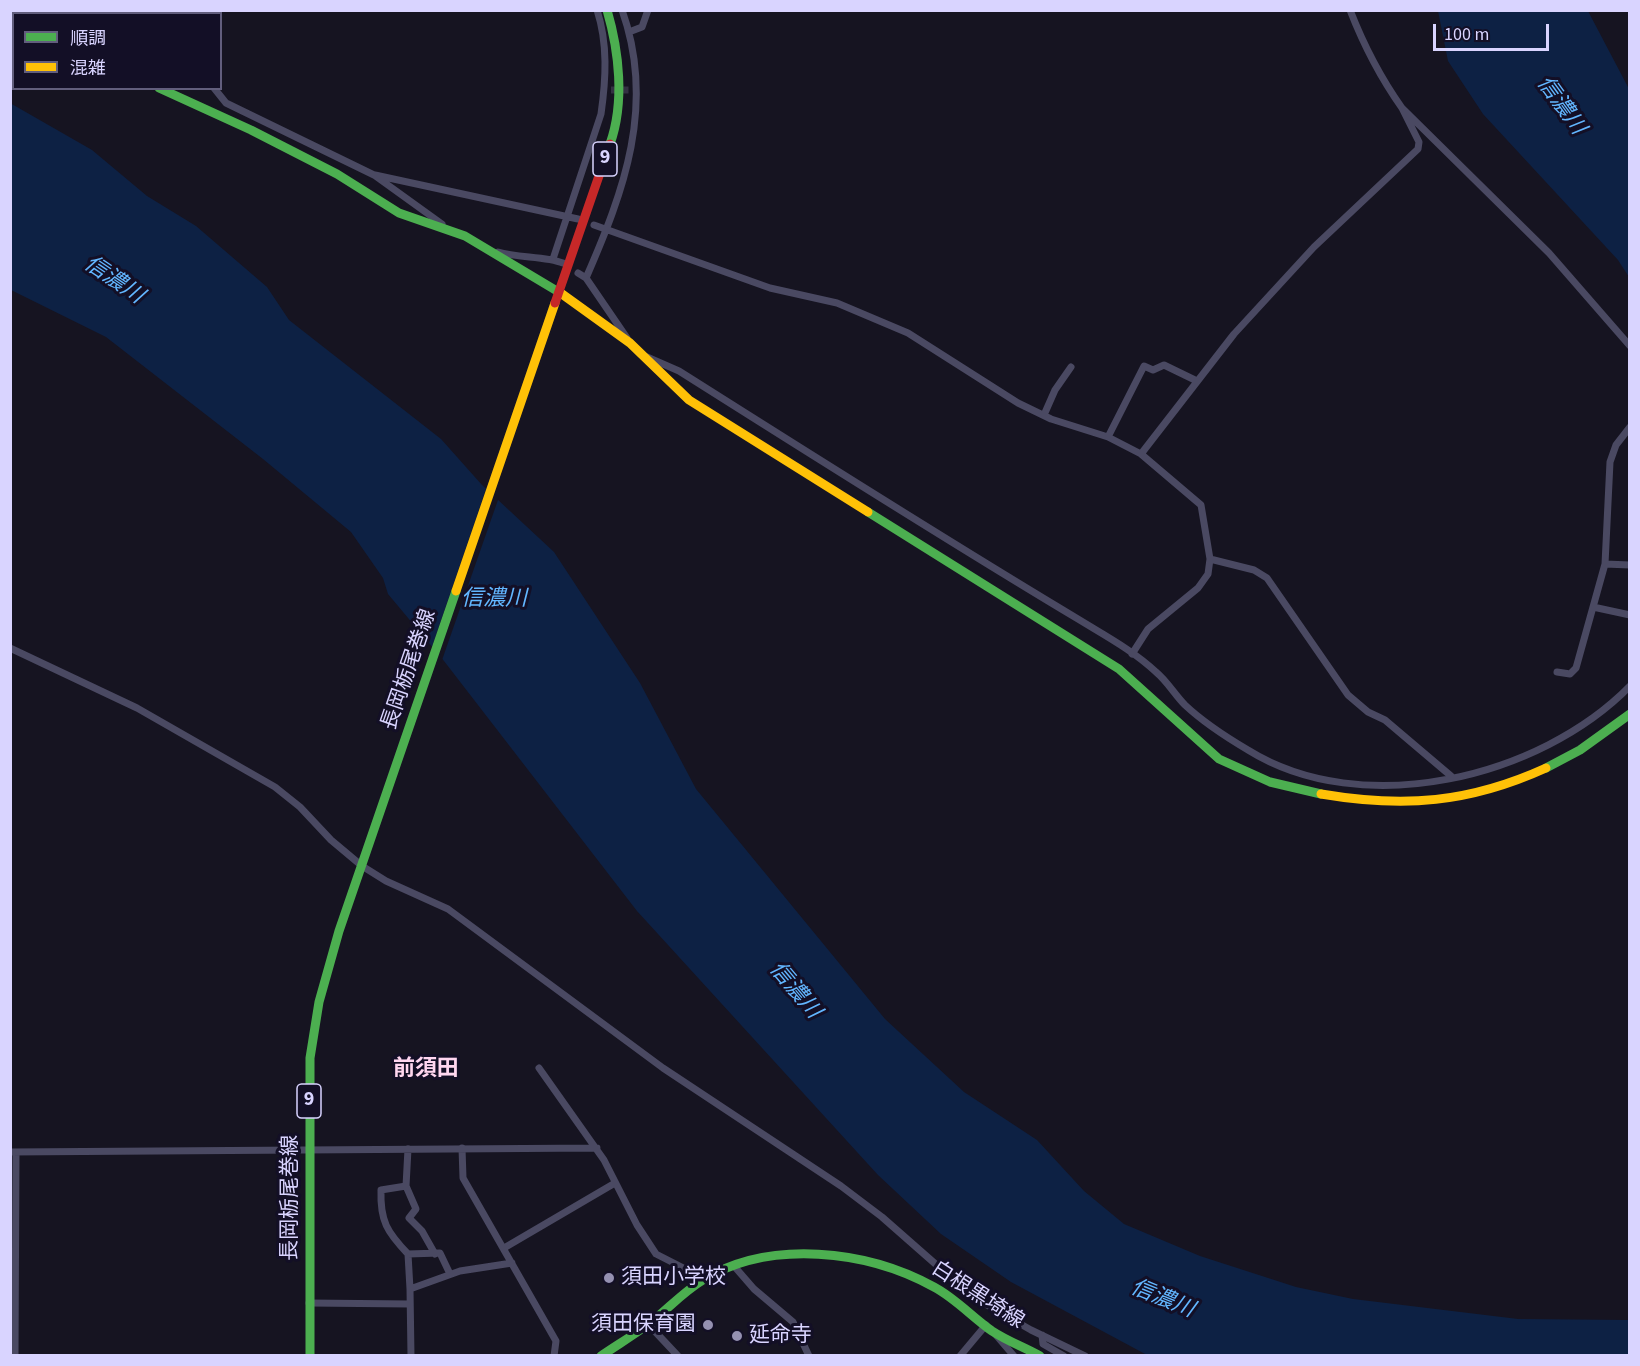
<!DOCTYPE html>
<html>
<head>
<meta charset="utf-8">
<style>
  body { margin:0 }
  #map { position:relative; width:1640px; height:1366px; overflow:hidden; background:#161421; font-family:"Source Sans 3","Noto Sans JP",sans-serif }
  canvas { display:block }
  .frame { position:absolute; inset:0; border:12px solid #d9d4ff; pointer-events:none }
  .legend { position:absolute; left:12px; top:12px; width:210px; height:78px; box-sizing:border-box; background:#130f26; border:2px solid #625e7d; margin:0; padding:8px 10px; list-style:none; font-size:18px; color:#d9d4ff }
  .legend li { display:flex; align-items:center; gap:12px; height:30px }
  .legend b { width:30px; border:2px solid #625e7d }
  .scale { position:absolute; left:1433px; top:24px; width:116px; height:27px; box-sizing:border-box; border:3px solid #d9d4ff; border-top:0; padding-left:8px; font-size:18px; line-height:21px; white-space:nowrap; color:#d9d4ff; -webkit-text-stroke:4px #130f26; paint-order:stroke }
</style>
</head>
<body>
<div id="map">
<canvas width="1640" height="1366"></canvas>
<div class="frame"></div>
<ul class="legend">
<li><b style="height:8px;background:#4caf50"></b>順調</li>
<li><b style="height:8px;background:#ffc107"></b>混雑</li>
</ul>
<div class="scale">100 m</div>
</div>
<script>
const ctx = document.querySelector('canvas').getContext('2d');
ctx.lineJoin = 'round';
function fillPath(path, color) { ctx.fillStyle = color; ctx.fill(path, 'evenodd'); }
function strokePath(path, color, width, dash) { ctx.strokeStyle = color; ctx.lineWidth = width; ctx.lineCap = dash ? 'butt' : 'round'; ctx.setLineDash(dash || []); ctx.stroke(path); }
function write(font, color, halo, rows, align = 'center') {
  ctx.font = font + ' "Source Sans 3","Noto Sans JP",sans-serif'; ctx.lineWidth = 6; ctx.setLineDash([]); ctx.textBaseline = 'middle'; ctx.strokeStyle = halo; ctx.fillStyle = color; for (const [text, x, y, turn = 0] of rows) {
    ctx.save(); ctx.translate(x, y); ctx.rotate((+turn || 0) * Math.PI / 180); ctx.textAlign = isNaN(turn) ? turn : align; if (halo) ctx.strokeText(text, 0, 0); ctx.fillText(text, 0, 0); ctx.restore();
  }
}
const water = new Path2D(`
  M1438,11H1588L1629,89V277L1618,260L1483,114L1448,61Z
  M10,103L92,150L147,196L196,226L267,287L289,320L441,439L482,485L554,552L640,683L696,789L885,1019L964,1092L1037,1140L1084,1191L1124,1224L1200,1256L1296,1287L1353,1299L1518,1319L1629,1320V1355H1147L1011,1282L941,1234L878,1175L637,911L444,661L388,594L383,578L351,532L263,459L106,337L11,290Z`);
const pier = new Path2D(`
  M487,486L499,497L441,663L431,650Z`);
const streetTunnel = new Path2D(`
  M611,90H629`);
const street = new Path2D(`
  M189,10L190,14
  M1350,10C1364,46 1380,77 1402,108L1549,253L1630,346
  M629,32L642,27L648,10
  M10,35L14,36
  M214,88L226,103L374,175L442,224
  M375,175L578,219
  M594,225L770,288L837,303L908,333L1018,403L1051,419L1108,437L1141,454L1201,505L1210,559L1208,574L1198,588L1148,629L1132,654
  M498,252C518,258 546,256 563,263
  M553,259L601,114C606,79 608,44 597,10
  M578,273L586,278L627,338
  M586,278C624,191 656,105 622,10
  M647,357L679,371C812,455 944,539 1078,619C1104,635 1134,651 1156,672C1167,681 1175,695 1185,705C1203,722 1226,737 1248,750C1362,821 1540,778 1630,686
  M1044,415L1055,390L1071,367
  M1108,437L1144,366L1153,370L1164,365L1197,381
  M1141,454L1234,334L1314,247L1418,149L1419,142L1402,108
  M1210,559L1254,570L1267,578L1348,695L1368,712L1385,720L1451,776
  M1605,564L1630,565
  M1593,607L1630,615
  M10,648L137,708L275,787L300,807L331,840L362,866L386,881L448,909L663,1068L841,1186L882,1217L973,1297L1031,1330L1085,1356
  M1557,672L1570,674L1576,668L1605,564L1610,462L1616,445L1630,427
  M539,1068L604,1160L637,1225L656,1254L705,1279
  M462,1148L463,1178L556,1341L554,1356
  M408,1149L406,1186L416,1209L409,1218L422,1231L435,1254
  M10,1152L597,1148
  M406,1186L381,1190C380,1221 387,1232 408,1254L440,1253L450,1274
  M504,1248L615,1183
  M408,1254L410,1289
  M734,1266L754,1289L793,1322L809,1356
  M309,1303L410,1304
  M648,1324L678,1356
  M996,1335L1014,1356
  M1042,1335L1043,1344L1064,1356
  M15,1356L16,1152
  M411,1356L410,1289L460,1271L512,1263
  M960,1356L986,1325`);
const fast = new Path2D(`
  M607,10C619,51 625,102 610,144
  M159,88L251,130L337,174L399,213L465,236L562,294
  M868,512L1119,669L1219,759L1270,782L1321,794
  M1546,768L1580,750L1630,714
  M310,1356V1058L319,1002L339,931L456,591
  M601,1356C617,1345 634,1335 650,1323C668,1309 683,1292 703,1280C770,1239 867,1250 934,1287C955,1298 972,1317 992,1331C1007,1341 1024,1347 1040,1356`);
const slow = new Path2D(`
  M562,294L630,343L689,400L868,512
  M456,591L555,303
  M1321,794C1404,808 1469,803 1546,768`);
const jam = new Path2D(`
  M555,303L610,144`);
const markers = [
  [609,1278,6,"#9591b1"],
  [708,1325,6,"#9591b1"],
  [737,1336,6,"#9591b1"]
];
const shields = [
  [605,159,24],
  [309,1101,24]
];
const shieldNames = [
  ["9",605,159],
  ["9",309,1101]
];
const streetNames = [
  ["長岡栃尾巻線",410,670,-71],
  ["長岡栃尾巻線",291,1198,-90],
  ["白根黒埼線",977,1296,33]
];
const poiNames = [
  ["須田小学校",621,1278],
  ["須田保育園",696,1325,"right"],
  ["延命寺",749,1336]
];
const waterNames = [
  ["信濃川",1560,106,54],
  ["信濃川",113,281,34],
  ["信濃川",494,600],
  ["信濃川",794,991,50],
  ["信濃川",1162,1300,22]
];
const neighbourhoodNames = [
  ["前須田",426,1070]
];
fillPath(water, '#0d2144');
fillPath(pier, '#161421');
strokePath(streetTunnel, '#333142', 7, [7, 3.5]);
strokePath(street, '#4a4962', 7);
strokePath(fast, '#4caf50', 9);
strokePath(slow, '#ffc107', 9);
strokePath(jam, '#c62828', 9);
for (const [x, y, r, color] of markers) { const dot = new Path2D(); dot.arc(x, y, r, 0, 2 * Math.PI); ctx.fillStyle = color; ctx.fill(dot); strokePath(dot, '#130f26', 2); }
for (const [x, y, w] of shields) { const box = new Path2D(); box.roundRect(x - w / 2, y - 17, w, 34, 4.5); ctx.fillStyle = '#130f26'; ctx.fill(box); strokePath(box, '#d9d4ff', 1.5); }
write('bold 20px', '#d9d4ff', null, shieldNames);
write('21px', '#d9d4ff', '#130f26', streetNames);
write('21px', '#d9d4ff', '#130f26', poiNames, 'left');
write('italic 22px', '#62b6ff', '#130f26', waterNames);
write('bold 22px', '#ffd6f0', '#130f26', neighbourhoodNames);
</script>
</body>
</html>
